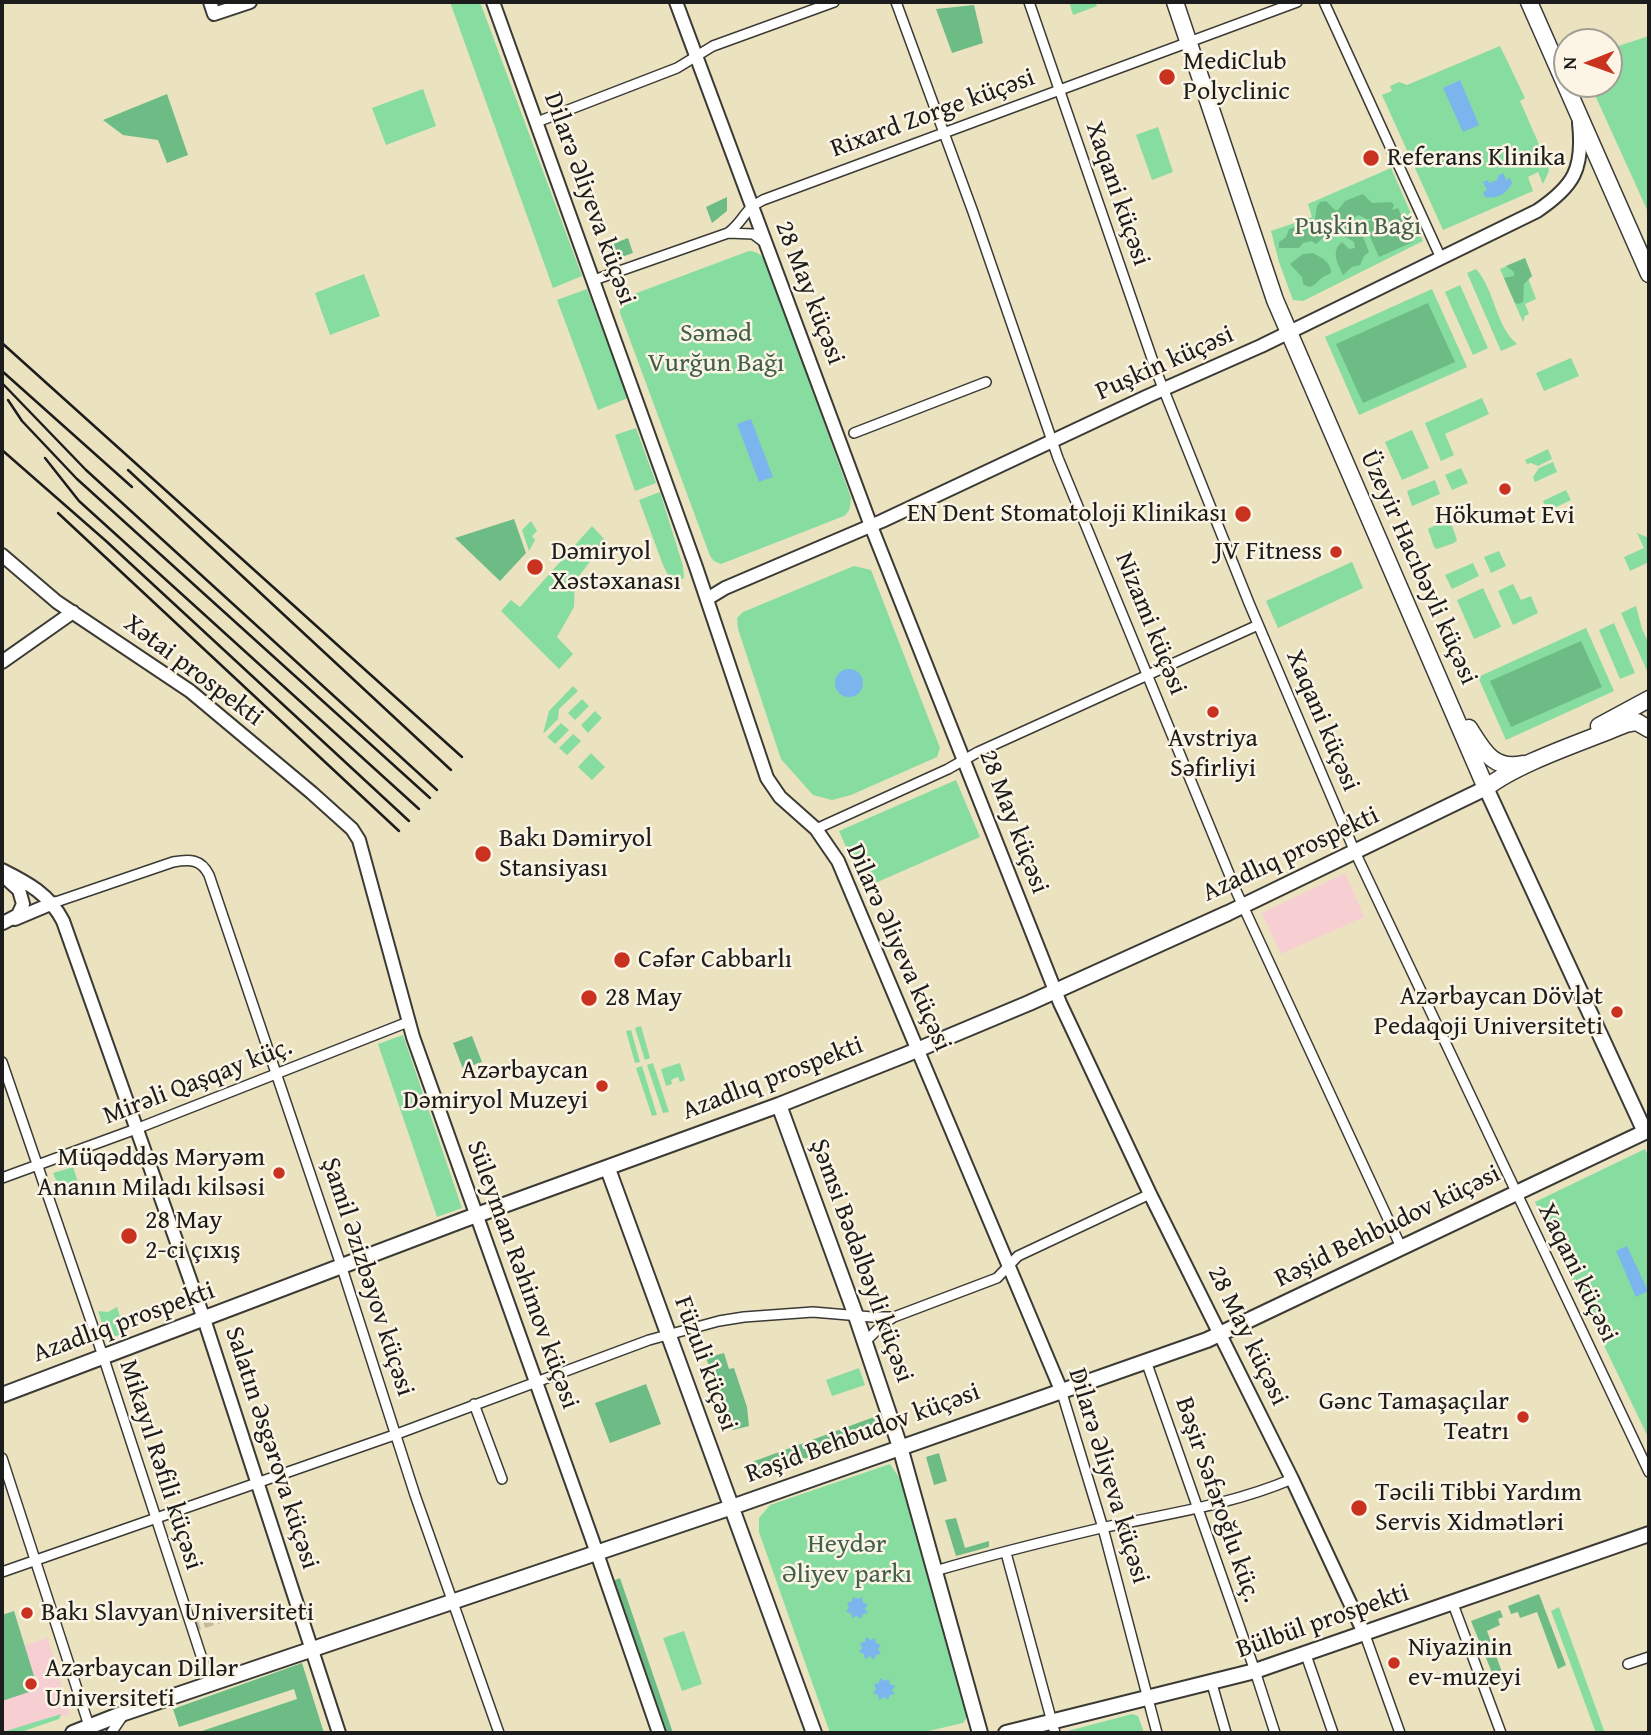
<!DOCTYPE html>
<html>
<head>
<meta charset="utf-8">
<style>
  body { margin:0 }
  #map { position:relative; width:1651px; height:1735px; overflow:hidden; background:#ebe2c0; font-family:"Gentium Book Plus",serif }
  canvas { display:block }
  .frame { position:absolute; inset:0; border:4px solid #1c1c1c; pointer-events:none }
  .north { position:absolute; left:1553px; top:28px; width:70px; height:70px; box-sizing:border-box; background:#fcf5e5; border:2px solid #a29e95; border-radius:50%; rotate:269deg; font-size:19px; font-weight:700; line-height:28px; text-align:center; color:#1c1c1c }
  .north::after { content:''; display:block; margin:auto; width:24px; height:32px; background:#c8321e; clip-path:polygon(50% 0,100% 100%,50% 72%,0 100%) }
</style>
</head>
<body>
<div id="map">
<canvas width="1651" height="1735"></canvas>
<div class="frame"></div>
<div class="north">N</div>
</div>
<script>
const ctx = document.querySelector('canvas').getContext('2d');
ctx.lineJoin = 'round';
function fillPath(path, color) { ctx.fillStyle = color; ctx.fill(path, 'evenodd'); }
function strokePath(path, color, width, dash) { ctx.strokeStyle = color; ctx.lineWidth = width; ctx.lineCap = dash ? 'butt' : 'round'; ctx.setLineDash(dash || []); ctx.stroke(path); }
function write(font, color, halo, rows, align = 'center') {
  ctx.font = font + ' "Gentium Book Plus",serif'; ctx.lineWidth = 5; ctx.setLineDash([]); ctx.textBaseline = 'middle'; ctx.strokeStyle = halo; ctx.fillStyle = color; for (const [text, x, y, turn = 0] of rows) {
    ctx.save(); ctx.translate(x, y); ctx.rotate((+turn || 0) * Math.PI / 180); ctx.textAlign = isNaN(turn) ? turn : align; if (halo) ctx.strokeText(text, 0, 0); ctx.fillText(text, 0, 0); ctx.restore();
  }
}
const built = new Path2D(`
  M1345,873L1364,917L1281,954L1262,913Z
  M48,1638L70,1714L14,1733H2V1653Z`);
const green = new Path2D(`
  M450,2H480L582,276L553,288Z
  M1069,2H1095L1097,6L1073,15Z
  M1649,36V214L1590,84H1609V49Z
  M1500,46L1525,98L1520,101L1548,165L1549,171L1543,184L1538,172L1528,177L1533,191L1443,230L1382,95L1392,91L1390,86L1399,82L1407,85Z
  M423,89L436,126L386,145L372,108Z
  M1158,127L1173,172L1152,180L1136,135Z
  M1391,168L1423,241L1303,301L1293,300L1279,262L1271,231L1312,217L1308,204Z
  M749,251C765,252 768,266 773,280L851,498C850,506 851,511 844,516L721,564L714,561L710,556L620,313L621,303L626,297Z
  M1525,258L1532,276L1528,278L1536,299L1525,304L1529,314L1525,316L1523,322L1500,269Z
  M1476,269C1495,290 1495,325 1517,344L1501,351L1467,273Z
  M364,274L380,316L330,335L315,293Z
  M1460,285L1488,348L1473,355L1445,292Z
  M587,289L628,398L598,410L557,300Z
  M1432,289L1467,367L1359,415L1325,337Z
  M1571,358L1579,376L1544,391L1536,373Z
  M1482,398L1489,414L1445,434L1454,455L1441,461L1425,423Z
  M636,428L656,483L635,491L615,435Z
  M1412,430L1429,468L1402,480L1385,442Z
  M1548,449L1552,459L1538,466L1531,463L1527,464L1525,460Z
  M1553,462L1557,472L1535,482L1533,477L1539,468Z
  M1461,468L1468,483L1452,490L1445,475Z
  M1435,480L1440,494L1412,506L1407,491Z
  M1566,490L1571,500L1556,507L1549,504L1545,506L1543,501Z
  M660,492L683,566L684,578L672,583L663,565L639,500Z
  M1445,520L1451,523L1457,540L1454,543L1437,549L1434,547L1428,529Z
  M531,521L537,531L532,536L535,540L529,551L522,530Z
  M592,526L606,541L575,581L574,607L557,637L573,654L559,669L501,611L511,600L520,607Z
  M1637,533L1649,538V562L1630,571L1624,557L1644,548Z
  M1499,551L1506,566L1491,573L1484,557Z
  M1352,562L1363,588L1278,628L1266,601Z
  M1473,563L1479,576L1452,589L1445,575Z
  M854,566L871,570L940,748L937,757L851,795L832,800L813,795L781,759L738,629L737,618L743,612Z
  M1513,584L1521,600L1531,596L1538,613L1513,625L1498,591Z
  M1483,588L1501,627L1474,639L1457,600Z
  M1636,606L1642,629L1649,644V675L1621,613Z
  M1614,623L1635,673L1620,679L1599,630Z
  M1586,628L1614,691L1506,740L1478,677Z
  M573,686L578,691L559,709L558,719L543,734L549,711Z
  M582,699L589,706L575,720L568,713Z
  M595,711L602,718L588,733L581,725Z
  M561,723L569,730L555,744L547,737Z
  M573,734L581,741L567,755L559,748Z
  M591,753L605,767L592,780L578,767Z
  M956,780L980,837L864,888L839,831Z
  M641,1026L650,1058L645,1060L635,1028Z
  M631,1030L640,1062L635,1063L626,1031Z
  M403,1035L462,1208L437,1217L378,1044Z
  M653,1063L669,1112L663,1113L647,1065Z
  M680,1063L685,1080L680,1082L678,1077L671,1080L672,1084L666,1086L661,1069Z
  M642,1066L657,1115L652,1116L636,1068Z
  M1645,1149L1649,1158V1439L1535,1202Z
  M73,1167L79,1185L61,1192L53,1173Z
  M117,1307L125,1333L107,1339L98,1311L108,1312Z
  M859,1368L865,1385L832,1396L826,1380Z
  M890,1464L900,1479L967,1717L963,1723L920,1733H830L759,1532V1518L770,1505Z
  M1559,1607L1605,1733H1596L1551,1611Z
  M684,1631L702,1684L682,1691L663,1638Z
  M61,1714L59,1719L18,1733H6V1731Z
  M1132,1714L1138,1716L1144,1733L1064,1732Z`);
const forest = new Path2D(`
  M974,5L983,43L952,53L936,9Z
  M167,94L188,155L167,163L158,140L123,135L103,120Z
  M1363,194L1372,203L1391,202L1394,205L1392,210L1398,208L1413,242L1379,257L1364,223L1372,219H1366L1359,215L1352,219L1353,227L1338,232L1332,238H1323L1316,244L1311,241L1303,243L1299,248H1279V242L1286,237L1289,229L1303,224L1307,226L1315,219L1317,206L1320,202L1326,201L1335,210H1338L1345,201Z
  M727,197V211L712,223L706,207Z
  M1359,227L1369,252L1364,256L1360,265L1352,267L1343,275C1338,264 1330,252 1342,242L1349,249L1355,248L1354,242L1344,236Z
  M628,238L633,253L613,260L608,246Z
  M1313,253C1321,258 1331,261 1331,273C1329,275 1326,275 1323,277C1315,282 1314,291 1303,284L1302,277L1290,264L1303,254Z
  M1525,258L1532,276L1524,284L1523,302L1518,304L1515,303L1504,278L1514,276V272L1506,266Z
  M1428,303L1455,362L1363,403L1336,344Z
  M514,519L526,553L500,581L455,538Z
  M1581,641L1602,687L1511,727L1490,681Z
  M472,1036L482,1062L463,1069L453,1043Z
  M724,1353L729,1369L734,1368L747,1407L749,1426L733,1430L706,1358Z
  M646,1384L661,1424L610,1443L595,1403Z
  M874,1417L879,1431L758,1476L752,1462Z
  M939,1453L947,1481L934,1485L926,1457Z
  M956,1518L965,1548L989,1541V1547L956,1556L945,1520Z
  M620,1578L673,1733H664L613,1581Z
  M1539,1594L1566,1665L1558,1669L1537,1612L1520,1618L1518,1612L1511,1614L1508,1606Z
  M1500,1610L1503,1617L1498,1619L1500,1625L1487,1631L1506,1683L1497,1685L1471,1621Z
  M14,1611L38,1689L2,1701V1615Z
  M302,1663L324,1733H196L297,1699L294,1689L179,1727L173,1709Z`);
const water = new Path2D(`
  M1460,80L1479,125L1463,132L1443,88Z
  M1503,173L1506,180L1510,178L1512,183C1506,194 1498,199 1485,197L1483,192L1487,190L1483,182L1488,180L1489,183L1497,180L1499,175Z
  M751,419L773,477L759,482L737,424Z
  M835 683a14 14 0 1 1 28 0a14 14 0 1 1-28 0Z
  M1627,1246L1648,1291L1636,1297L1616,1251Z
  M853,1597L858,1599L862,1597L863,1603L868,1604L865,1609L868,1613L863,1614L861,1619L857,1616L852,1618L851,1613L846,1612L849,1607L847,1603L852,1601Z
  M866,1637L871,1640L875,1638L876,1643L881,1645L878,1649L881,1654L876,1655L874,1660L870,1656L865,1659L864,1654L859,1652L862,1648L860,1643L865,1642Z
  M880,1678L885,1681L889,1679L890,1684L895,1686L892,1690L895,1694L890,1695L888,1700L884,1697L879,1700L878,1695L873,1693L876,1689L874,1684L879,1683Z`);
const streetTunnel = new Path2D(`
  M191,1628L237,1613L242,1617`);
const street = new Path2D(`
  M896,2L973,212L1058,458L1237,893L1401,1247
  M1029,2L1157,373L1249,603L1355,852L1649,1472
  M1324,2L1440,256
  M537,122L677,68L713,46L834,2
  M728,233L753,234L765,243
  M594,280L728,233C745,220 743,210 763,200L1297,2
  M854,433L986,382
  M816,829L948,769L978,752L1258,625
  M53,903L173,862C190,859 201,859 209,875L343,1271L415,1495L499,1733
  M2,1062L103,1356L210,1683
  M2,1178L136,1129L408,1022
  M865,1342L883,1324L894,1317L997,1278L1018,1256L1150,1194
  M1146,1361L1255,1671L1275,1733
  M1061,1390L1103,1528L1157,1733
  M474,1404L502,1479
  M2,1458L91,1732
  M1006,1553L1055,1733
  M935,1571C990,1555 1046,1541 1101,1528C1166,1514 1231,1505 1292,1479
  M2,1572L397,1434L649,1340L719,1321L744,1317L813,1312L872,1317H894
  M1453,1604L1501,1733
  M1365,1635L1400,1733
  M1306,1655L1333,1733
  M1628,1664L1649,1657
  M1212,1684L1226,1733
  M111,1733L124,1714`);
const secondary = new Path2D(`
  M210,2L214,14L250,2
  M493,2L696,567L767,778L780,797L816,829L838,861L1061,1390
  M676,2L871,526L1060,1003L1150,1194L1292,1479L1365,1635
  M2,555L57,602L190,691L312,793L352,829L359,840L413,1037L592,1539L659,1733
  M707,599L725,588L882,521L1148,396L1261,346L1537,211C1574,186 1584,169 1579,123
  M2,662L73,612
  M2,870C28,883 49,894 63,921L204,1319L339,1733
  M15,919L53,903
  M3,923L18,915L23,904L19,890L8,880`);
const primary = new Path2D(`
  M779,1105L856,1316L900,1447L980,1733
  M608,1169L814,1733
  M2,1395L463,1220L779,1105L905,1055L1029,1003L1228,913L1486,788L1645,1132
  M73,1733L124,1713L732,1507L1207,1340L1649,1130
  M1006,1733L1255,1671L1649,1534`);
const highway = new Path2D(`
  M1175,2L1275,300L1486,788C1519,762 1586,741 1626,724L1637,722L1649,729
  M1529,2L1649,274
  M1599,726L1649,699
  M1469,728C1483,750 1493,771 1523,764`);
const rail = new Path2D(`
  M2,343L462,757
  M2,371L132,487
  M2,383L86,470L437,790
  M8,400L22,421L77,479L430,798
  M2,450L106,541L409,821
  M45,458L79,501L419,809
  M128,470L451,770
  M58,513L399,831`);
const markers = [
  [1167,77,9,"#c8321e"],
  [1371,158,9,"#c8321e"],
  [1505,489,7,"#c8321e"],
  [1243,514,9,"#c8321e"],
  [1336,552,7,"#c8321e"],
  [535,567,9,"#c8321e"],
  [1213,712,7,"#c8321e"],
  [483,854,9,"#c8321e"],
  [622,960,9,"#c8321e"],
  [589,998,9,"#c8321e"],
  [1617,1012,7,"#c8321e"],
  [602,1086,7,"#c8321e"],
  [279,1173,7,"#c8321e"],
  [129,1236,9,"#c8321e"],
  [1523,1417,7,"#c8321e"],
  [1359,1508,9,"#c8321e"],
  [27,1613,7,"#c8321e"],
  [1394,1663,7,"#c8321e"],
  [31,1684,7,"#c8321e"]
];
const poiNames = [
  ["MediClub",1183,62],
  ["Polyclinic",1183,92],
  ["Referans Klinika",1387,158],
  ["EN Dent Stomatoloji Klinikası",1227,514,"right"],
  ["Hökumət Evi",1505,516,"center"],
  ["Dəmiryol",551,552],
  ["Xəstəxanası",551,582],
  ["JV Fitness",1322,552,"right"],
  ["Avstriya",1213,739,"center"],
  ["Səfirliyi",1213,769,"center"],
  ["Bakı Dəmiryol",499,839],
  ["Stansiyası",499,869],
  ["Cəfər Cabbarlı",638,960],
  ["Azərbaycan Dövlət",1603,997,"right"],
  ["Pedaqoji Universiteti",1603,1027,"right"],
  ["28 May",605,998],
  ["Azərbaycan",588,1071,"right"],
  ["Dəmiryol Muzeyi",588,1101,"right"],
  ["Müqəddəs Məryəm",265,1158,"right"],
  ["Ananın Miladı kilsəsi",265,1188,"right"],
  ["28 May",145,1221],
  ["2-ci çıxış",145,1251],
  ["Gənc Tamaşaçılar",1509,1402,"right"],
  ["Teatrı",1509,1432,"right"],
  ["Təcili Tibbi Yardım",1375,1493],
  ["Servis Xidmətləri",1375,1523],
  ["Bakı Slavyan Universiteti",41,1613],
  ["Niyazinin",1408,1648],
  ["ev-muzeyi",1408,1678],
  ["Azərbaycan Dillər",45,1669],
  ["Universiteti",45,1699]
];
const streetNames = [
  ["Rixard Zorge küçəsi",933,114,-20],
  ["Xaqani küçəsi",1117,194,71],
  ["Dilarə Əliyeva küçəsi",589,199,70],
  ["28 May küçəsi",809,293,69],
  ["Puşkin küçəsi",1165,364,-24],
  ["Üzeyir Hacıbəyli küçəsi",1418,568,66],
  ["Nizami küçəsi",1150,624,68],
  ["Xətai prospekti",193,671,37],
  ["Xaqani küçəsi",1322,721,67],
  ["28 May küçəsi",1013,822,69],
  ["Azadlıq prospekti",1291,855,-25],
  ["Dilarə Əliyeva küçəsi",898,948,66],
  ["Azadlıq prospekti",773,1079,-21],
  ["Mirəli Qaşqay küç.",198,1082,-21],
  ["Rəşid Behbudov küçəsi",1388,1227,-26],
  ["Şəmsi Bədəlbəyli küçəsi",861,1261,70],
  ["Xaqani küçəsi",1577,1273,64],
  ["Süleyman Rəhimov küçəsi",522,1275,70],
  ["Şamil Əzizbəyov küçəsi",367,1277,72],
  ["Azadlıq prospekti",124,1323,-20],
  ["28 May küçəsi",1247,1336,64],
  ["Füzuli küçəsi",705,1364,70],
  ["Rəşid Behbudov küçəsi",863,1434,-20],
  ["Salatın Əsgərova küçəsi",271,1448,72],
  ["Mikayıl Rəfili küçəsi",160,1465,72],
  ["Dilarə Əliyeva küçəsi",1108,1476,73],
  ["Bəşir Səfəroğlu küç.",1217,1500,71],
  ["Bülbül prospekti",1323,1622,-19]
];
const parkNames = [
  ["Puşkin Bağı",1358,227],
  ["Səməd",716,334],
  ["Vurğun Bağı",716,364],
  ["Heydər",847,1545],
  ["Əliyev parkı",847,1575]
];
fillPath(built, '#f7cfd3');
fillPath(green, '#87dc9f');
fillPath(forest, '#6dbc86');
fillPath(water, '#7cb5ed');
strokePath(streetTunnel, '#c2ba9f', 9, [9, 4.5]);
strokePath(street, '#3b3a35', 12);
strokePath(secondary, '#3b3a35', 16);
strokePath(primary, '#3b3a35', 18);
strokePath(highway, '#3b3a35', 19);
strokePath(street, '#fff', 9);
strokePath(secondary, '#fff', 12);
strokePath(primary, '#fff', 14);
strokePath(highway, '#fff', 16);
strokePath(rail, '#1c1c1c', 2.5);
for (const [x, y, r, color] of markers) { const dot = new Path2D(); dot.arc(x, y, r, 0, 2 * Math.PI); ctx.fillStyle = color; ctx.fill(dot); strokePath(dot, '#fcf5e5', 2.5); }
write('26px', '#1c1c1c', '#fcf5e5', poiNames, 'left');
write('26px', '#1c1c1c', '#fcf5e5', streetNames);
write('26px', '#415f4a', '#fcf5e5', parkNames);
</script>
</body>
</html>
